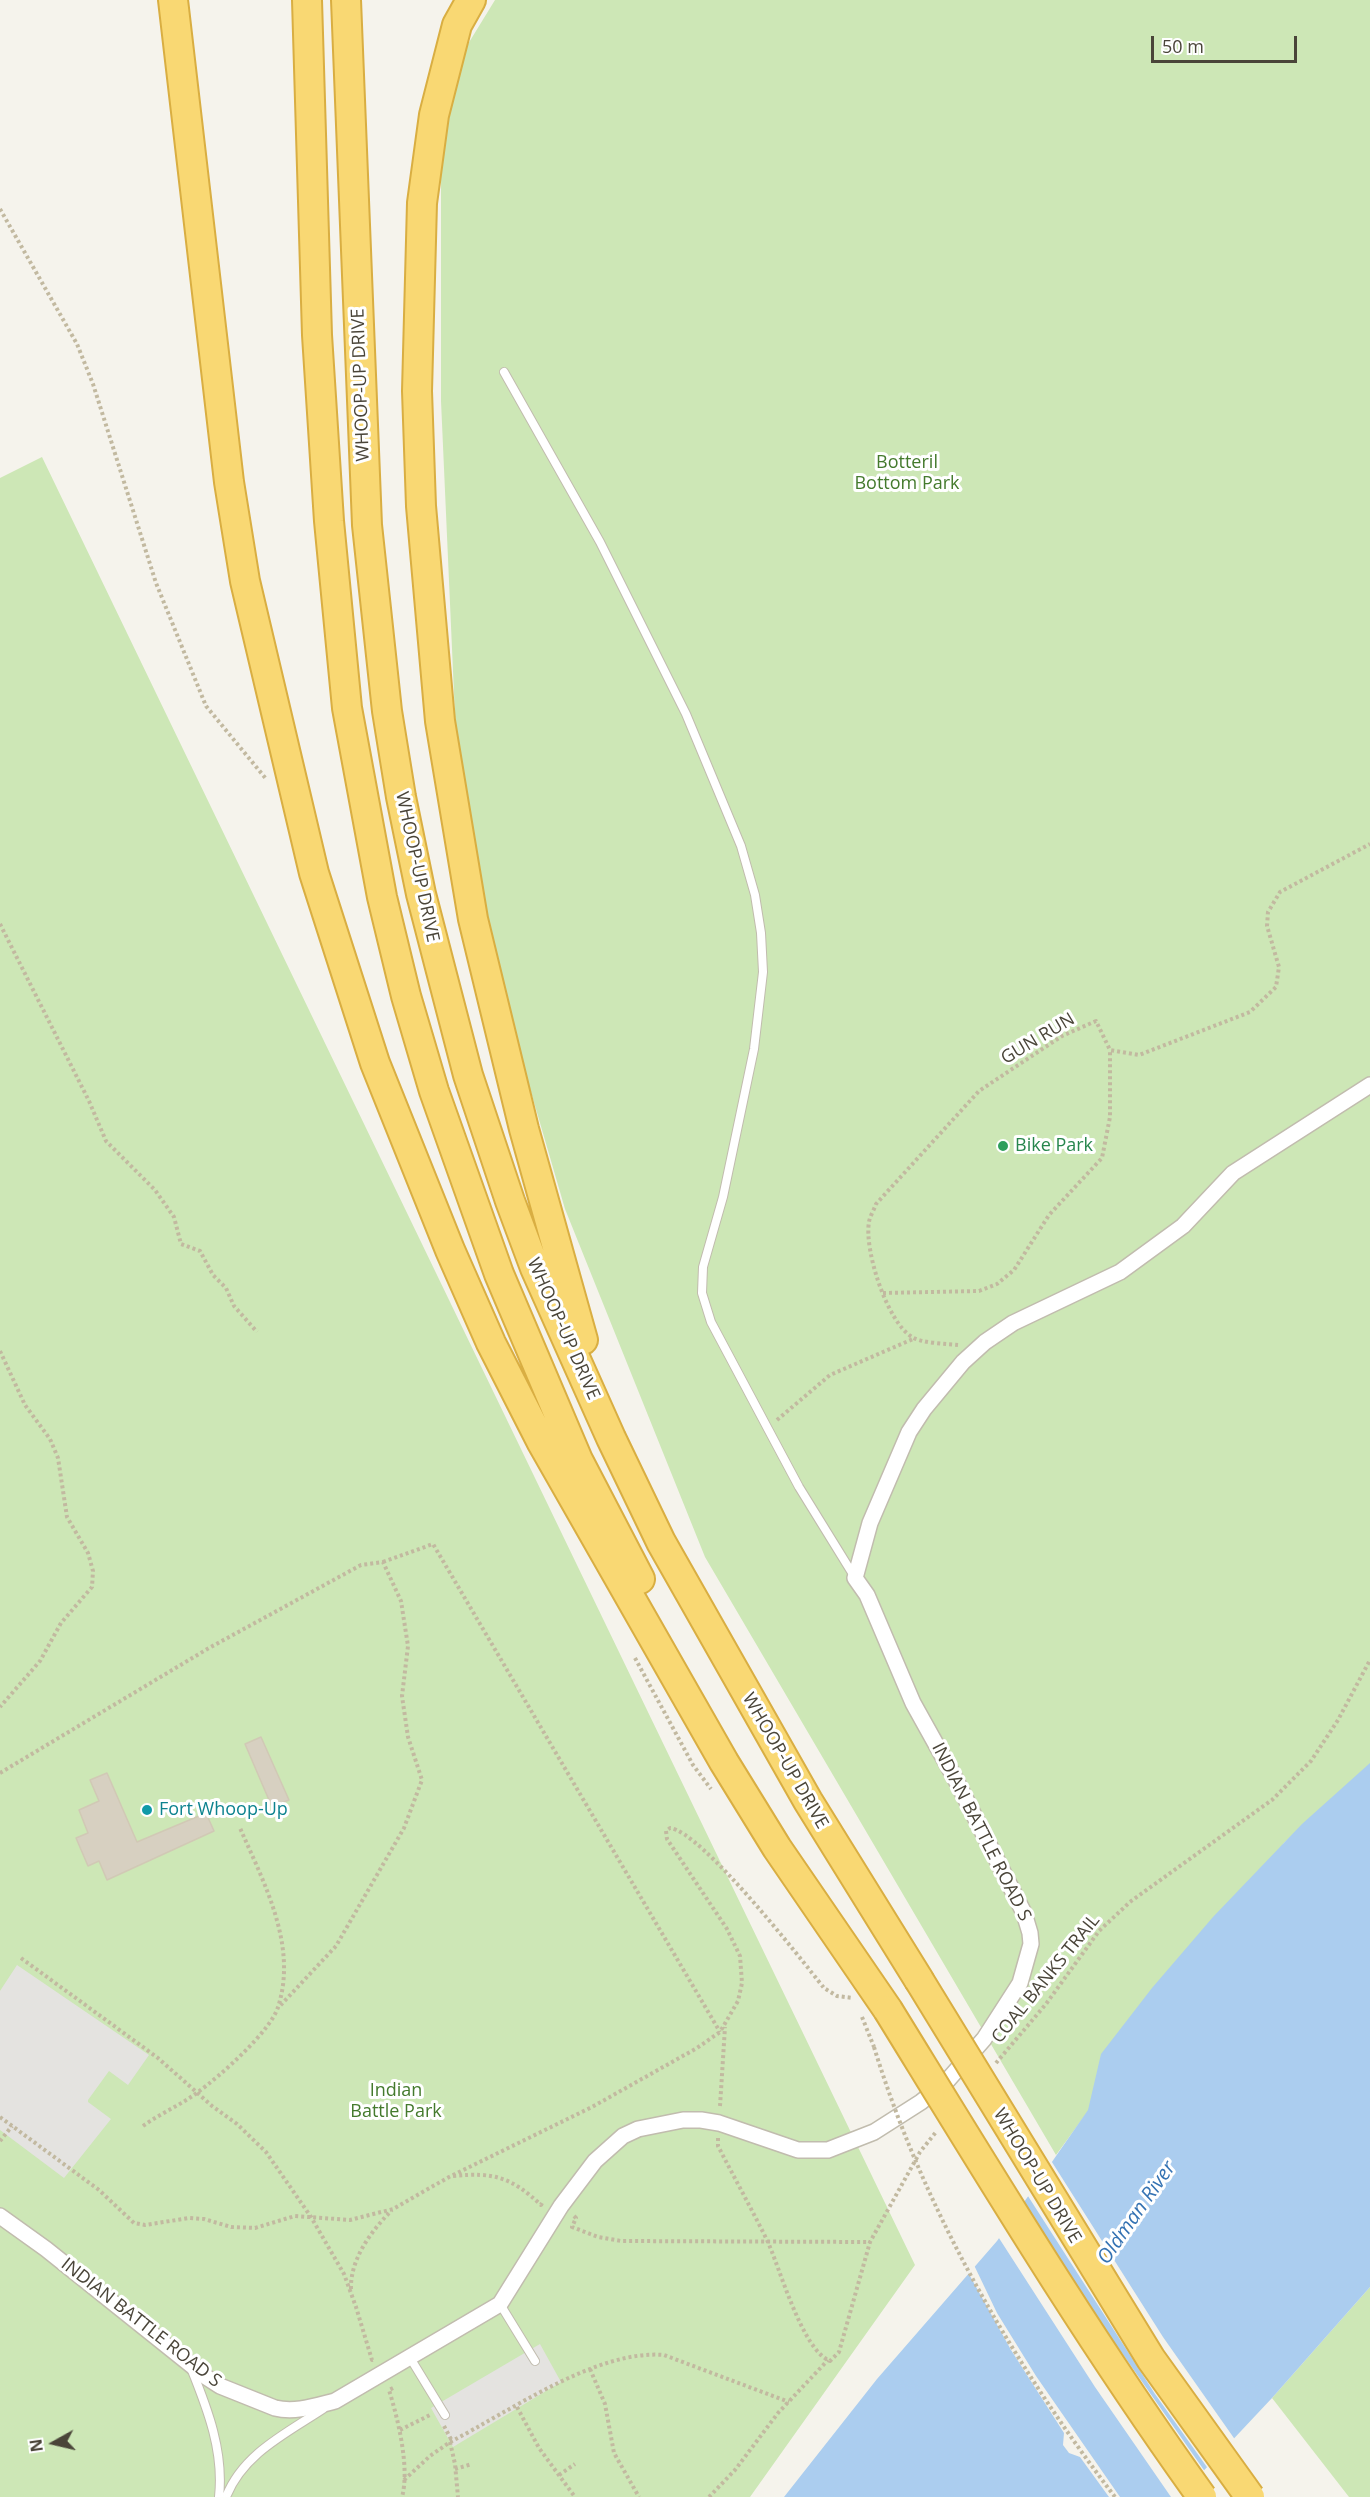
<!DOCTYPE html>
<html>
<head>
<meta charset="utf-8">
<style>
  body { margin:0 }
  #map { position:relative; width:1370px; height:2497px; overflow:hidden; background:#f5f3ec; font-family:"Open Sans",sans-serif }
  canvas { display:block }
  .north { position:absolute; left:24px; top:2413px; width:60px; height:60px; -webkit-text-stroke:4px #fff; paint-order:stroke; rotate:262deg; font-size:16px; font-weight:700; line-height:24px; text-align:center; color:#4a4539 }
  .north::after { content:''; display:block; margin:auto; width:21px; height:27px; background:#4a4539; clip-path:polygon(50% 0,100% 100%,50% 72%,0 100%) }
  .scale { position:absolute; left:1151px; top:36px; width:146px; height:27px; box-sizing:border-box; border:3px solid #4a4539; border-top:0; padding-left:8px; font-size:18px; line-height:21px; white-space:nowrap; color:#4a4539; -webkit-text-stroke:4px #fff; paint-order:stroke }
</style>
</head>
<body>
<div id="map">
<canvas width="1370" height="2497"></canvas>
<div class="north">N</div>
<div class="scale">50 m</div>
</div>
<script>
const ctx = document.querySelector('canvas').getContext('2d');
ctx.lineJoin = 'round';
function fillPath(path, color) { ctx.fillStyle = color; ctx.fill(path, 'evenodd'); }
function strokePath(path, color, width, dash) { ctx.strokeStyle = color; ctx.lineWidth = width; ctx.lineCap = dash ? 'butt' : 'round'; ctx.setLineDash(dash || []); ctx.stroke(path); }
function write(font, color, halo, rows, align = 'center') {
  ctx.font = font + ' "Open Sans",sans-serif'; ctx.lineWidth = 6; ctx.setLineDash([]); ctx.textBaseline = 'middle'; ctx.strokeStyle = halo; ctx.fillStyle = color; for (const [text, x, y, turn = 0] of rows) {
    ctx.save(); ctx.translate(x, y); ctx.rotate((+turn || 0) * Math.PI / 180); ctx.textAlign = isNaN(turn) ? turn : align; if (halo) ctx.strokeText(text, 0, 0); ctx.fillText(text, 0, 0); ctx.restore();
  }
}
const green = new Path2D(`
  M495,0H1370V1765L1284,1843L1056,2155L705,1557L565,1209L461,851L441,401V88Z
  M42,457L915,2265L750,2497H0V478Z
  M1370,2287V2497H1349L1272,2398Z`);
const parking = new Path2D(`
  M17,1965L149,2055L128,2085L109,2071L88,2100V2102L111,2119L64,2178L0,2130V1991Z
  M540,2344L561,2382L453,2447L431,2408Z`);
const water = new Path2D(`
  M1370,1763V2287L1272,2398L1179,2497H784L877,2379L997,2241L1088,2110L1101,2054L1152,1988L1213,1917L1302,1824Z`);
const pier = new Path2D(`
  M1050,2159L1163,2337L1236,2441L1209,2470L1155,2394L1026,2193Z
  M1022,2199L1103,2326L1206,2473L1183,2497H1171L1095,2387L997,2235Z
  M973,2263L997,2313L1036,2376L1120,2497H1109L1080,2457L1069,2453L1063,2445L1064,2433L1011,2350L970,2276L967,2270Z`);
const building = new Path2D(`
  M261,1737L289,1800L272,1807L245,1744Z
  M107,1773L137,1842L206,1813L214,1831L107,1880L99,1861L88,1866L76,1838L88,1833L79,1810L99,1801L90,1780Z`);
const path = new Path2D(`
  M0,209L77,344L93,384L156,583L206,706L267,780
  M0,924L89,1101L106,1141L155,1190L174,1217L181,1244L200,1251L213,1275L226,1288L234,1306L257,1332
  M883,1293L979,1291L997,1284L1014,1270L1049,1215L1102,1158L1110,1117V1050
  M958,1345C947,1344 921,1343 912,1337C887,1322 864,1250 869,1222C870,1216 874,1210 876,1204L979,1091L1062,1036L1096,1021L1110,1050L1139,1055L1250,1012L1276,987L1279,967L1267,926L1268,912L1280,892L1370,844
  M0,1351L25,1405L50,1439L58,1458L67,1517L88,1553L93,1571L92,1587L61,1623L40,1661L0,1707
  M777,1420L830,1375L913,1339
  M383,1562L433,1544L720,2032
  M635,1658L693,1765L711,1789
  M0,1773L209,1648L361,1565L383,1562L401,1601L408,1646L402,1696L408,1737L422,1780L404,1828L336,1946L278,2008
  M21,1958L158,2058L212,2106L237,2124L266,2152L311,2217L344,2274L356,2307L372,2360L374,2359
  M862,2017L874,2047
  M996,2063L1046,2004L1099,1931L1130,1902L1272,1800L1311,1761L1338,1720L1370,1660
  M720,2106L725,2027
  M0,2117L99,2190L134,2223L145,2225L189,2218L204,2219L231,2227L255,2228L295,2216L350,2220L393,2209L449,2177L592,2107L697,2048L720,2032L738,2001L742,1983L740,1956L727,1929L667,1839L666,1831L670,1828C701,1831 801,1959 824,1988L837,1996L853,1998
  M143,2126C161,2113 181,2105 198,2092C219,2077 271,2031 278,2007C298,1946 264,1883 240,1828
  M718,2138V2146C734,2177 751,2208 767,2240C780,2268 802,2350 830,2361L839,2352L870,2242L920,2152L936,2132
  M0,2141L12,2126
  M453,2176C494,2172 511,2177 541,2205L542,2203
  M574,2216L576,2218L572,2227L598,2237L621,2241L870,2242
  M351,2289C350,2259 372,2230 392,2210
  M590,2369L605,2404L614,2453L639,2497
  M393,2388L389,2390C398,2419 410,2468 402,2497
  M517,2407L539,2448L575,2497
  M444,2426L452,2441
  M400,2430L432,2414
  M450,2442L455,2464L458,2497
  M455,2469L472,2464
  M559,2475L575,2464
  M404,2480L430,2456L450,2442C509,2412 597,2349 664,2355L789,2402
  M709,2497L735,2470L778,2413L828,2360`);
const lane = new Path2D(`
  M504,372L600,542L686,714L741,846L755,895L761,933L763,972L754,1049L723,1197L703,1267L702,1293L711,1322L768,1429L799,1487L854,1576
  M500,2304L535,2361
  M409,2356L445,2415
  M191,2368C208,2410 224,2452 219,2497
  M226,2497C243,2454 285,2434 323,2409`);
const street = new Path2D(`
  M0,2216L46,2249L206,2377L220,2386L275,2408C295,2413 315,2406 335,2401L500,2304L561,2206L595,2161L623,2136L638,2129L683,2120H701L719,2123L798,2150H828L874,2132L921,2102L947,2081L984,2039L1020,1983L1031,1944L1030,1933L1024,1913L957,1782L913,1703L867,1595L855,1578L870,1523L909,1432L924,1409L963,1362L985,1342L1013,1323L1120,1272L1183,1226L1233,1173L1370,1085`);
const highway = new Path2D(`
  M173,0L229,482L245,581L314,873L375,1063L450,1250L491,1343L541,1441L724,1762L777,1848L888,2010
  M307,0L317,335L329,521L347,708L382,897L406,996L434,1091L499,1274L578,1460L640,1579
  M346,0L367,525L387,711L401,797L421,894L468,1075L510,1201L535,1268L611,1438L661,1542L808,1801L919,1980
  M471,0L457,25L434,115L422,203L417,391L421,506L440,721L473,919L524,1129L583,1340`);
const pathBridge = new Path2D(`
  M874,2047C924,2210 1012,2362 1115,2497`);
const highwayBridge = new Path2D(`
  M919,1980L1151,2359L1250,2497
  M888,2010C989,2174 1089,2340 1202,2497`);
const markers = [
  [1003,1146,6,"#2e9e5b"],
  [147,1810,6,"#0f9aa8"]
];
const streetNames = [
  ["WHOOP-UP DRIVE",361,385,-92],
  ["WHOOP-UP DRIVE",417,867,78],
  ["GUN RUN",1038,1039,-31],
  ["WHOOP-UP DRIVE",563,1329,66],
  ["WHOOP-UP DRIVE",785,1761,60],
  ["INDIAN BATTLE ROAD S",981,1832,63],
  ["COAL BANKS TRAIL",1046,1979,-51],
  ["WHOOP-UP DRIVE",1037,2176,59],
  ["INDIAN BATTLE ROAD S",141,2323,38]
];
const parkNames = [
  ["Botteril",907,463],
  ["Bottom Park",907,484],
  ["Indian",396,2091],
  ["Battle Park",396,2112]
];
const leisureNames = [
  ["Bike Park",1015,1146]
];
const cultureNames = [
  ["Fort Whoop-Up",159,1810]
];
const waterNames = [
  ["Oldman River",1137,2213,-55]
];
fillPath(green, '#cde7b6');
fillPath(parking, '#e4e3e0');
fillPath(water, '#abcdef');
fillPath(pier, '#f5f3ec');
fillPath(building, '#d7d0c1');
strokePath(building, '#d1c9b5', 1.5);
strokePath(lane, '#c1bcae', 10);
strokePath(street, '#c1bcae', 18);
strokePath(highway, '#d9ae42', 32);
strokePath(path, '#c2b9a0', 4, [3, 3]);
strokePath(lane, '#fff', 8);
strokePath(street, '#fff', 15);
strokePath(highway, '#f9d873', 28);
strokePath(highwayBridge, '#d9ae42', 32, []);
strokePath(pathBridge, '#c2b9a0', 4, [3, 3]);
strokePath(highwayBridge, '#f9d873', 28);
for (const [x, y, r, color] of markers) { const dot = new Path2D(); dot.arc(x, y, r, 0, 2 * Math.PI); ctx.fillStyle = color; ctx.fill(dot); strokePath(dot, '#fff', 2); }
write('18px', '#4a4539', '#fff', streetNames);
write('18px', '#447a2d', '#fff', parkNames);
write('18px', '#27864d', '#fff', leisureNames, 'left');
write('18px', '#0d838f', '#fff', cultureNames, 'left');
write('italic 20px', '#3573b3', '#fff', waterNames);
</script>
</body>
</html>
